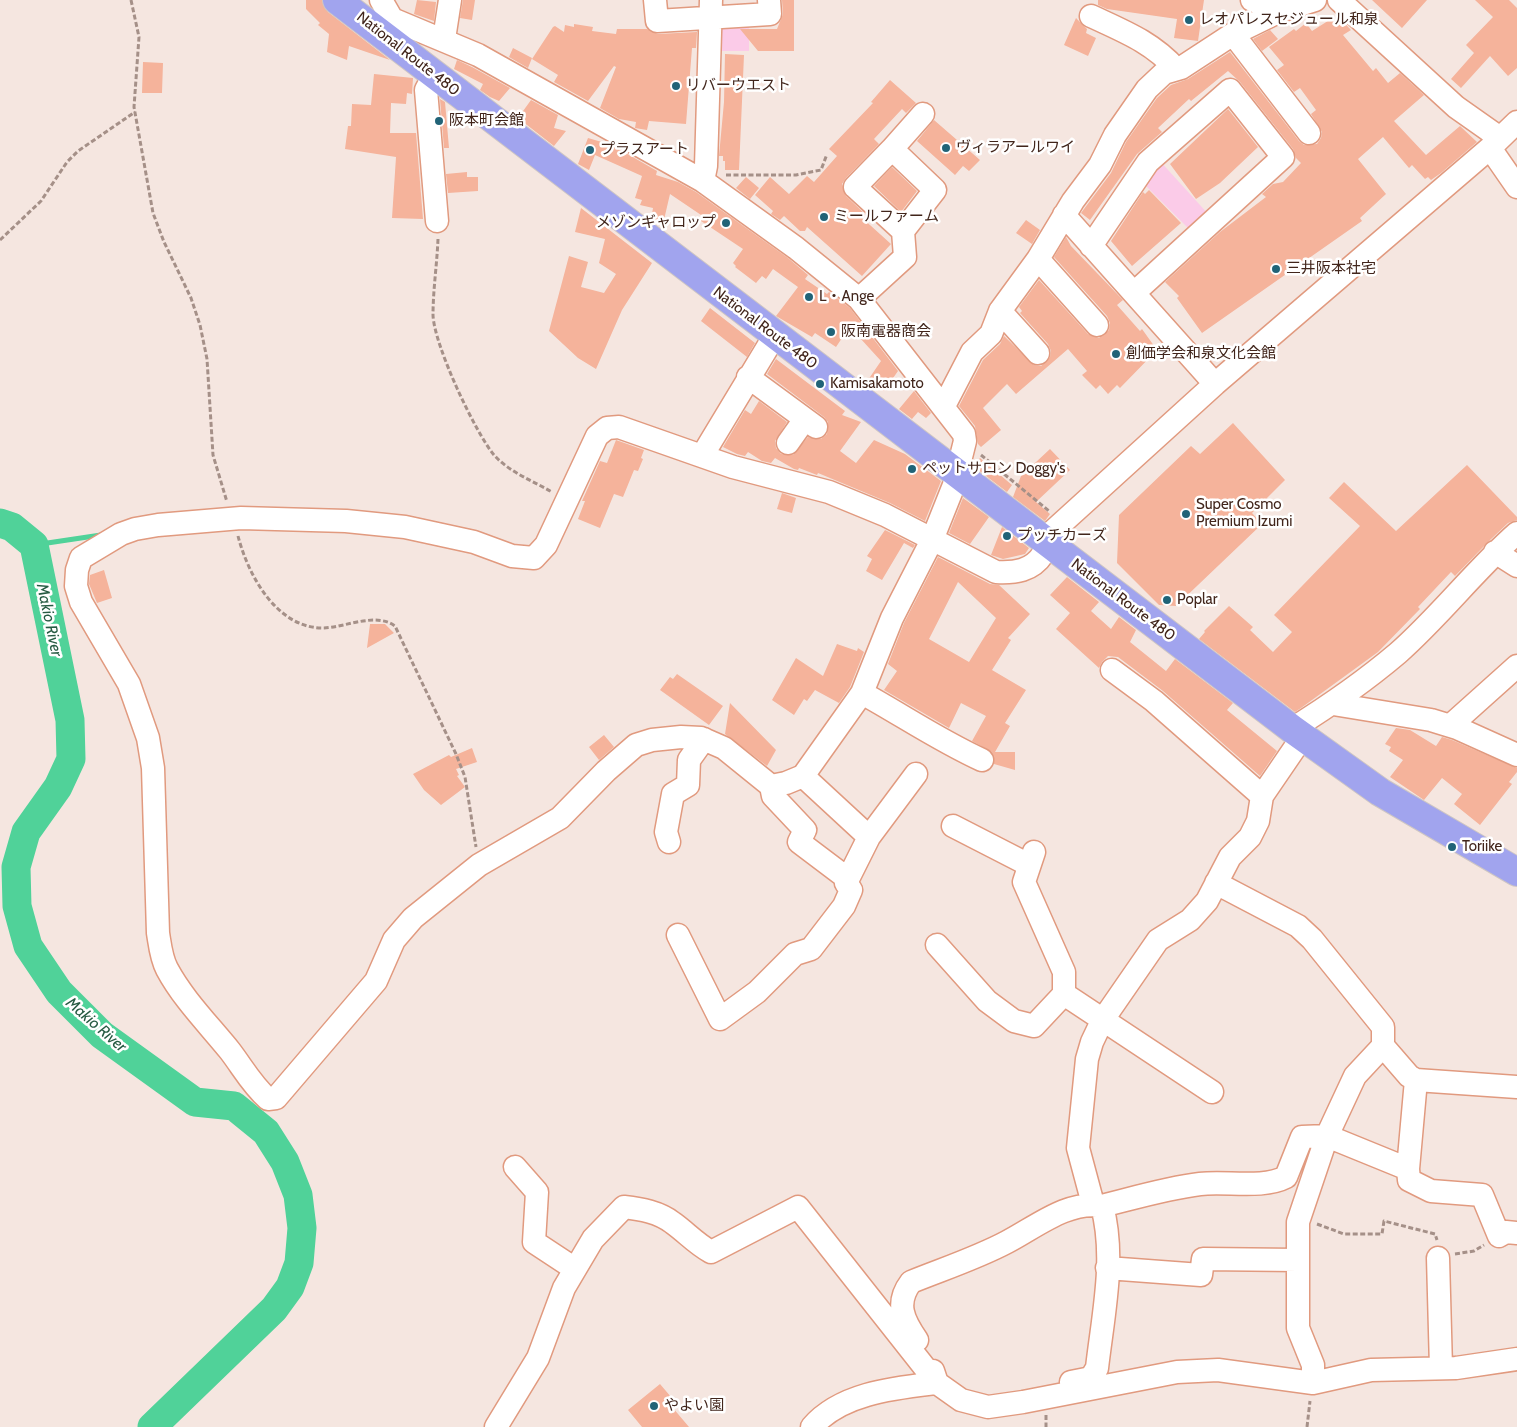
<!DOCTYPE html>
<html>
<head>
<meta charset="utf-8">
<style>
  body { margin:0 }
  canvas { display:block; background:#f5e6e0 }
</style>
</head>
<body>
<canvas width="1517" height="1427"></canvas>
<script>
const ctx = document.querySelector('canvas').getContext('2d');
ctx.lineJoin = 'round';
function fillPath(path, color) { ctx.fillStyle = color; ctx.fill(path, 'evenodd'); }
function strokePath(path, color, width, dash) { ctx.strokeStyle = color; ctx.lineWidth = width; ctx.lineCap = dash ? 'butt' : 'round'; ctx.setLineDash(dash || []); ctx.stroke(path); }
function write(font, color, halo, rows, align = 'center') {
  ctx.font = font + ' Cabin,"Noto Sans JP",sans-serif'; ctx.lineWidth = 5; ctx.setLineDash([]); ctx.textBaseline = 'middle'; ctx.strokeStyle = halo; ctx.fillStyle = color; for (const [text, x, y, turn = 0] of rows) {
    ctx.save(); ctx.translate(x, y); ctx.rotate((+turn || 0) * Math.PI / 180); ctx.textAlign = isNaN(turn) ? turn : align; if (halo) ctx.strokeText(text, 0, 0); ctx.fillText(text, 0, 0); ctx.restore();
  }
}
const green = new Path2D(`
  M749,22V51H720V27Z
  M1159,160L1210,216L1193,233L1142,182Z`);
const stream = new Path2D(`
  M34,545L101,535`);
const river = new Path2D(`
  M0,523L12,527L34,545L70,720L71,759L58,787L26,832L16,867L17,906L28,946L59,992L102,1035L195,1102L234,1106L266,1132L285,1162L298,1195L302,1228L299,1263L290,1287L274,1309L152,1427`);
const building = new Path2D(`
  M306,0H322L328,12L390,60L349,46L347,60L327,52L329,34L318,25L320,23L306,9Z
  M417,0L436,2L434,21L414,14Z
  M463,0H475L472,20L460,18Z
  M782,0H794V51H758L740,29H777L783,14Z
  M1098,0H1204L1198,41L1174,38L1177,19L1107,9L1098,5Z
  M1372,0H1427L1402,28Z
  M1475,0H1509L1517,8V68L1508,76L1490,56L1461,88L1451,79L1474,53L1466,45L1493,17Z
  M1076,18L1087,29L1086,33L1096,38L1088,56L1064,45Z
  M1340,18L1351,30L1343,35L1373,71L1376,68L1388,83L1400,73L1424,95L1394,121L1426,155L1460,126L1477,142L1441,173L1431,180L1428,177L1425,179L1412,165L1409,168L1383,137L1358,159L1386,194L1360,218L1362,221L1202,333L1177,298L1179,296L1165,282L1220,232L1266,197L1262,194L1273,184L1283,182L1301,163L1296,158L1293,149L1240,82L1228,71L1191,101L1189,99L1158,128L1162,132L1137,154L1090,220L1081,213L1111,173L1126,142L1157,98L1171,85L1188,79L1230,52L1299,141L1304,145L1317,144L1321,138L1322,132L1311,114L1316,110L1300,88L1294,92L1277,70L1284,65L1269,47L1294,29L1296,31L1306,23L1312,31L1331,19L1335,23Z
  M574,24L593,27L592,31L616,34L617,29H647L658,34L697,32L696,48H692L686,124L649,121L647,130L635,128L636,122L619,119L600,108L616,67L614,66L588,101L554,82L558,75L532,59L553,27L555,26L564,32L565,25L574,27Z
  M1270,30L1278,39L1262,51L1253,39Z
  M513,48L532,58L528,68L509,57Z
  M725,54L744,55L739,170H725V161H723V156H719L724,102Z
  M457,60L472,67L510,88L499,101L490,97L480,90L483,84L454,69Z
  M143,62L163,63L162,93H142Z
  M374,74L413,78L412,94L407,93L406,104L391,103L390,133H416L423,219L392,218L396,157L345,149L348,126H351L352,104L371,105Z
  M890,80L916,103L906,113L902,109L874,139L879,144L846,178L842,184L846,196L866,215L860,216L891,244L862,276L807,227L805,231H800L784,216L780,220L771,214L773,211L755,195L770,177L789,194L807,176L814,182L837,156L829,149L873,103L871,102Z
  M440,99L445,102L449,148H444Z
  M531,100L558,115L554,128L566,131L554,146L518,118Z
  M1228,109L1258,147L1220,183L1196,199L1170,164Z
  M934,120L980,160L969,171L963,166L955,175L917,141Z
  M588,138L612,145L657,171L656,175L678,182L696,192L788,258L808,275L805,279L827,294L829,292L850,308L898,371L884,391L868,380L881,361L860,338L848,329L836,347L815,333L812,337L776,316L798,287L773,269L766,279L762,276L756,283L735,267L736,266L733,263L743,249L701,221L704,217L670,194L663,224L651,220L653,208L640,205L642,200L635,198L642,176L595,155L589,170L578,164Z
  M892,167L917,191L901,212L874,186Z
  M467,172V177H478V191L448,193L446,174Z
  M746,177L759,188L750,199L736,188Z
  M1149,190L1181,223L1132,266L1111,241L1143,192L1145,194Z
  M581,208L652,263L622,310L596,369L578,358L549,331L569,256L588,262L581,287L604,293L616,274L599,263L605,239L575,232Z
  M1026,220L1040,230L1032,244L1016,233Z
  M1066,237L1071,246L1123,300L1117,305L1140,331L1142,329L1157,350L1120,388L1117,385L1108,394L1100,385L1096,389L1082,375L1087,371L1068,349L1016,394L1007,384L983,408L1001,430L981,447L978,444L975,426L959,406L983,360L1000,344L1004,336L1034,365L1041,366L1050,357L1051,351L1048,344L1020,313L1022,311L1019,307L1039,280L1088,334L1099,338L1109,330L1110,323L1107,316L1054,257Z
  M710,308L755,343L747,357L701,321Z
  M776,359L845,411L842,415L861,422L840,451L856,463L874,440L905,454L941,481L925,521L890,503L818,473L817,475L799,468L798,470L794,469L775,458L771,463L762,461L748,452L745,456L737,454L723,447L745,410L751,414L759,401L787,422L775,441L776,448L781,454L793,455L808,437L821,439L827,434L828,422L824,417L767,374Z
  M914,391L931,413L926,418L918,412L912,419L899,409Z
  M1233,423L1285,480L1252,513L1262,524L1176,606L1159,605L1117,563L1119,515L1191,446L1200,454Z
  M616,440L644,450L641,458L643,459L638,471L634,470L623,497L614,494L600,528L578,519L585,501H582L600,461L607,463Z
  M1050,449L1070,470L1036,502L1050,514L1045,521L1013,497L1021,476Z
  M980,458L1012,485L1007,492L973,466Z
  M1467,465L1517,517V520L1508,523L1489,541L1455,576L1451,572L1418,607L1420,609L1378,652L1301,708L1295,712L1199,639L1205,632L1204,631L1229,606L1253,627L1250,630L1273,652L1292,632L1274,615L1360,526L1329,498L1344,482L1396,531Z
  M782,493L796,498L792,513L777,509Z
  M963,498L989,517L970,544L949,533Z
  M1002,527L1029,548L1025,554L1003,559L991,555Z
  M885,530L915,545L913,548L904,543L882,580L866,571L872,559L867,556Z
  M938,557L990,584L999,585L1030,614L1008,638L1011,640L992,670L1026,690L1005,723L1010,726L995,752H1015V770L994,764L992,752L972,741L986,716L961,703L949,728L884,690L897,671L888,664L904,623ZM958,582L996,618L969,662L929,639Z
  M104,570L112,598L97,603L89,584L90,575Z
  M1067,577L1099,602L1091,611L1111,629L1119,617L1136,630L1130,642L1166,671L1175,659L1233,703L1227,710L1277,751L1260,776L1163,691L1118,657L1108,656L1102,662L1099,668L1056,629L1070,613L1050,595Z
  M370,624H385L394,633L367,648Z
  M837,644L857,651L858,648L864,652L850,687L839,703L815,690L807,701L804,699L794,715L772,700L796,658L823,676Z
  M677,674L723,706L709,725L660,690L670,677L673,679Z
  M730,703L776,750L767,766L725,734Z
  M1396,728L1410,730L1436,746L1442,737L1452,740L1517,768V772L1509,782L1512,784L1480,825L1454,804L1462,794L1442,778L1424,800L1390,777L1403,760L1389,751L1391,747L1385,744Z
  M604,735L614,747L599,760L589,747Z
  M472,748L477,762L456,769L459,775L457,776L465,787L441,805L424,790L413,774L449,755L451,757Z
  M660,1384L677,1404L673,1408L689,1427H642L628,1410Z`);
const path = new Path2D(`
  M131,0L139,37L134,107L153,213L164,242L191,298L200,325L207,359L213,455L227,502
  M726,175H796L821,170L827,154
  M438,239C437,264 433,290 433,315C434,345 475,432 494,455C509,472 533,481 552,492
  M0,240L41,201L67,162L78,151L135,112
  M981,455L1049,511
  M238,536C248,575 277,629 324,628C346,627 376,612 395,626L456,754L465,777L476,847
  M1317,1224L1344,1234H1382L1384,1221L1435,1234L1437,1240
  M1455,1254L1474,1251L1484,1245
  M1046,1415V1427
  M1307,1427L1310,1401`);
const minor = new Path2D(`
  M381,0L392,19L478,55L703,181L796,248L859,299L964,434L965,441L954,485L932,540L892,618L862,693L803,776L786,783L771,786
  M655,0L657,21L770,14L769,0
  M1252,0L1280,11
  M1339,0L1456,107L1500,138
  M1091,16C1123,31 1152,42 1176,69
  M1233,34L1309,133
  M444,39L450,0
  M434,75L426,90L437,221
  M1490,148L1517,187
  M892,149L923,114
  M703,181L706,166L711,0
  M1064,215L1215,384
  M1091,246L1148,162L1230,90L1283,157L1134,293
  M1038,259L1097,325
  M859,299L905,257L903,231L935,190L892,149L855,187L903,231
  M1000,311L1038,353
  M748,377L816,427
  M944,406L972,352L991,334L1000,311L1038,259L1073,201L1100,165L1115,135L1147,89L1164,73L1181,68L1233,34L1280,11L1315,0
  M788,443L805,419
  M702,456L775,335
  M1495,552L1517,566
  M1112,670L1154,701L1262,796
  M862,693C902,715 940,741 982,760
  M1333,704L1431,720L1457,728L1517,755
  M1450,726L1517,666
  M1292,729C1329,706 1365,681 1398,653C1440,616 1475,570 1517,533
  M803,776L869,837
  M953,826L1029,865
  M669,842L666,832L673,794L688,785L689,760L704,739
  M1034,852L1024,882L1064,972V994L1212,1092
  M848,879L799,842L805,830L773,796L771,786L724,748L701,738L681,737L652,740L636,745L606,771L560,818L479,865L413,918L394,940L376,981L276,1098L268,1099C252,1085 243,1068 230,1051C209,1025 183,999 167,969C161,958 160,945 158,933L153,768L148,738L129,684L81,602L76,586L77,570L81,558L121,534L135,529L158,525L241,518L346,521L405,527L474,542L512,556L534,558L546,545L597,436L607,428L619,427L733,467L829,492L885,515L996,572C1015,573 1032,571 1043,554C1047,549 1047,539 1052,532L1215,384L1490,148L1517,122
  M1216,883L1298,926L1312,939L1383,1027V1046
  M678,935L720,1019L757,992L795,954L811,949L844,906L851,890L846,883L869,837L916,774
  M937,945L987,1001L1014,1021L1034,1026L1064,994
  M515,1167L537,1192L534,1242L575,1269
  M1408,1169L1416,1080
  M1093,1204L1078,1148L1087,1059L1092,1042L1102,1021L1158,940L1190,920L1207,901L1230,857L1250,837L1258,821L1262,796L1303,736
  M1438,1258L1441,1368
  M1107,1268L1201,1275L1203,1259L1297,1260
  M917,1340C903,1320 895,1303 911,1282C943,1269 977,1258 1007,1242C1036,1227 1068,1200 1102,1206C1134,1198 1167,1188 1200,1184C1227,1181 1263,1189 1286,1177L1302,1137L1327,1136L1355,1076L1383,1046L1409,1076L1416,1080L1517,1087
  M1071,1382L1091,1378L1097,1368C1103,1315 1116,1258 1102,1206
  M1313,1383V1365L1298,1328V1222L1327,1136L1408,1169L1409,1180L1431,1191L1482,1195L1499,1236L1506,1232L1517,1233
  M496,1427L538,1358L564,1288L593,1239L624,1207C641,1209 659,1212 673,1223C687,1233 695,1243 711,1252L798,1207L937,1383L961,1400L988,1407L1023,1402L1177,1372L1218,1370L1313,1383L1371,1370L1456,1368L1517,1359
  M812,1427C841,1393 895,1388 937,1383L933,1371`);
const highway = new Path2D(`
  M337,0L1292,729L1380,792L1517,872`);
const markers = [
  [1189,20,5,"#216377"],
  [676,86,5,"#216377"],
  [439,121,5,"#216377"],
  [946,148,5,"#216377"],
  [590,150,5,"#216377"],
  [824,217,5,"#216377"],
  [726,223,5,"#216377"],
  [1276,269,5,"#216377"],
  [809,297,5,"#216377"],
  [831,332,5,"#216377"],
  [1116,354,5,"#216377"],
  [820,384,5,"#216377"],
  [912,469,5,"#216377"],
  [1186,514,5,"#216377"],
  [1007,536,5,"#216377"],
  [1167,600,5,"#216377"],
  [1452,847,5,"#216377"],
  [654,1406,5,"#216377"]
];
const poiNames = [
  ["レオパレスセジュール和泉",1199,20],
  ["リバーウエスト",686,86],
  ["阪本町会館",449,121],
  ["ヴィラアールワイ",956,148],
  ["プラスアート",600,150],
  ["ミールファーム",834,217],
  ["メゾンギャロップ",716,223,"right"],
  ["三井阪本社宅",1286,269],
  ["L・Ange",819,297],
  ["阪南電器商会",841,332],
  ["創価学会和泉文化会館",1126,354],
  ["Kamisakamoto",830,384],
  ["ペットサロン Doggy's",922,469],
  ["Super Cosmo",1196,505],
  ["Premium Izumi",1196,522],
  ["プッチカーズ",1017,536],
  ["Poplar",1177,600],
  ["Toriike",1462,847],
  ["やよい園",664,1406]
];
const streetNames = [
  ["National Route 480",408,54,38],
  ["National Route 480",765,328,37],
  ["National Route 480",1123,600,37]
];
const waterNames = [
  ["Makio River",49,620,78],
  ["Makio River",96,1025,41]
];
fillPath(green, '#fbcbe8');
strokePath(stream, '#50d299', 5);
strokePath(river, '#50d299', 29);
fillPath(building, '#f5b39b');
strokePath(minor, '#e19a7f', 25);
strokePath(highway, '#cec6c4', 30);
strokePath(path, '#a59088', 3, [5, 2.5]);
strokePath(minor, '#fff', 22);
strokePath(highway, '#a1a4ee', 28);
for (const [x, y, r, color] of markers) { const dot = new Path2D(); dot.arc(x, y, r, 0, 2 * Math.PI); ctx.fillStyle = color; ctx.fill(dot); strokePath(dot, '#fff', 2); }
write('15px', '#41251b', '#fff', poiNames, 'left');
write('15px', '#41251b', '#fff', streetNames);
write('italic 16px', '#275b43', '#fff', waterNames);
</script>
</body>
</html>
